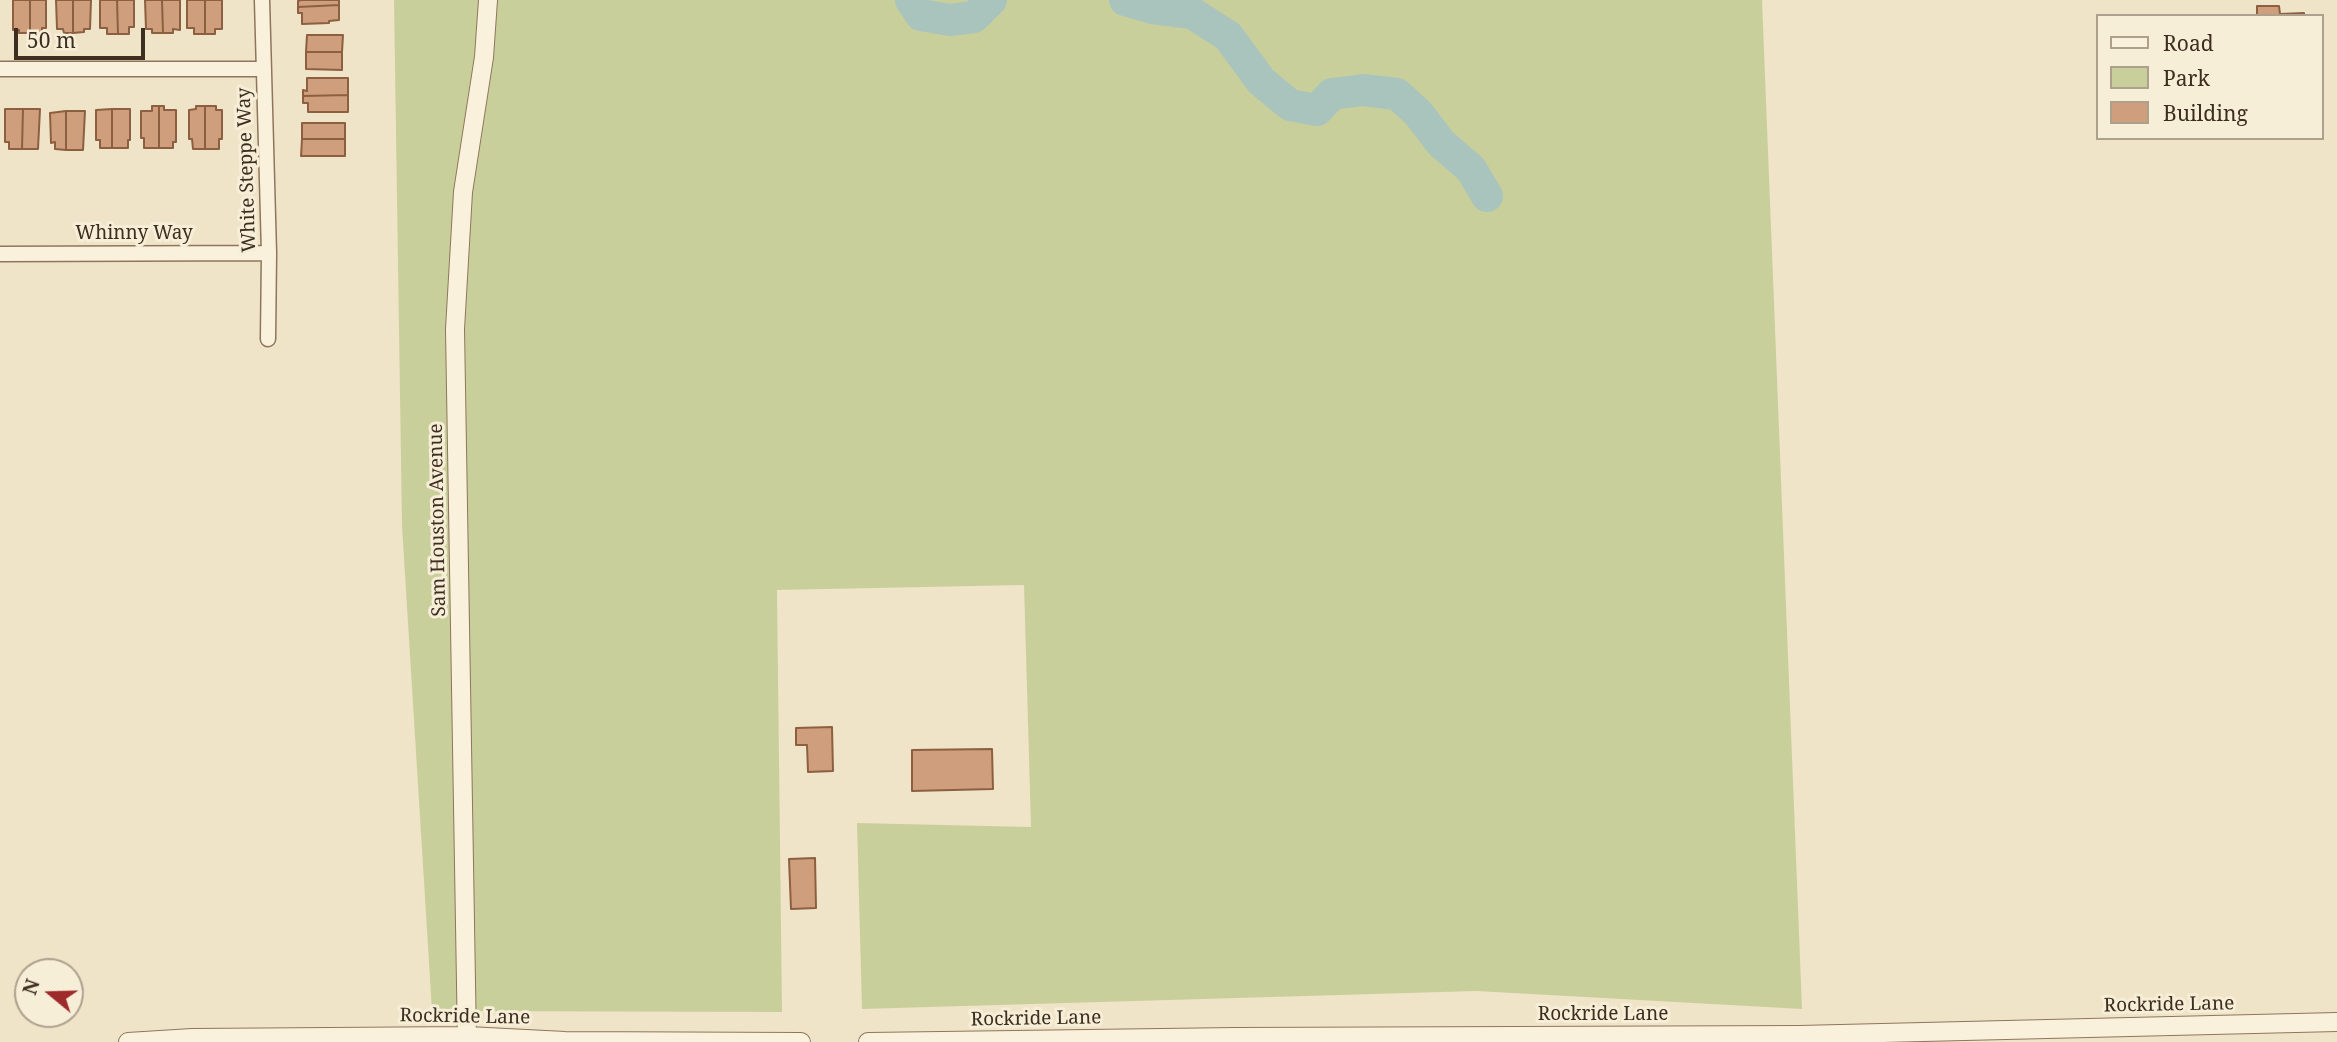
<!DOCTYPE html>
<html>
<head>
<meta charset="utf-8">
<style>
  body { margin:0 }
  #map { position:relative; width:2337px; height:1042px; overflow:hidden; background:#f0e4c8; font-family:"Noto Serif",serif }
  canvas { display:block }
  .legend { position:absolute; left:2096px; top:14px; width:228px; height:126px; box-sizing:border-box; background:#f7eed8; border:2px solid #ada18e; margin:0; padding:9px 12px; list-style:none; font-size:21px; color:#3d2e20 }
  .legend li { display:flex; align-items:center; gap:14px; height:35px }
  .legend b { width:35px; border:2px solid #ada18e }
  .north { position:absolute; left:14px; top:958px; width:70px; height:70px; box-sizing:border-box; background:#f7eed8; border:2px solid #ada18e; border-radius:50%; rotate:289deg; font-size:19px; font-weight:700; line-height:28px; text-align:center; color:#3d2e20 }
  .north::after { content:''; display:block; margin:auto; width:24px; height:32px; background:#9e2a2b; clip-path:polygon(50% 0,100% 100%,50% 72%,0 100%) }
  .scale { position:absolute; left:14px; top:28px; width:131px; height:32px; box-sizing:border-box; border:4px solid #3d2e20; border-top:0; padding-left:9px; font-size:21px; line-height:24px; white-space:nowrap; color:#3d2e20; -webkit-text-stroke:5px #f7eed8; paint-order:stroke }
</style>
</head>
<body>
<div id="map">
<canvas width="2337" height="1042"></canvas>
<ul class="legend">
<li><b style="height:9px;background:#faf1dc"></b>Road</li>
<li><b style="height:19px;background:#c9cf9b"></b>Park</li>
<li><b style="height:19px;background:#cf9f7d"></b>Building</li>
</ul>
<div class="north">N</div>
<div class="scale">50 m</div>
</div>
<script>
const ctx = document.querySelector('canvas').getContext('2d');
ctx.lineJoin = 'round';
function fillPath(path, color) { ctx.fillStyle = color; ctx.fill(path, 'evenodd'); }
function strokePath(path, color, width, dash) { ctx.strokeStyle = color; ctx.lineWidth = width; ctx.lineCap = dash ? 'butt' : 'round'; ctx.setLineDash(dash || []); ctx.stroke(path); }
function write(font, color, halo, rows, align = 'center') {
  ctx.font = font + ' "Noto Serif",serif'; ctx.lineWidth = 6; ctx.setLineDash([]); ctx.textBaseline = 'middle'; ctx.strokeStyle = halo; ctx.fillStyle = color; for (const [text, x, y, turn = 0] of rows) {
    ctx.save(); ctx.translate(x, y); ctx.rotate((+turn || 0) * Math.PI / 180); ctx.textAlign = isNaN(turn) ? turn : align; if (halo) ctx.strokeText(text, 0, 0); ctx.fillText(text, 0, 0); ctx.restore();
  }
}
const green = new Path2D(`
  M394,0H1762L1802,1009L1476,991L862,1009L857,823L1031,827L1024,585L777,590L782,1012L432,1011L402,526Z`);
const river = new Path2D(`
  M911,0L921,15L950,20L974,17L991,0
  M1125,0L1152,8L1192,13L1228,36L1261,81L1290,105L1317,110L1332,94L1363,90L1397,94L1418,113L1441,143L1471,169L1487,196`);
const building = new Path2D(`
  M13,0H30V33H19V30H13Z
  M30,0H46V28H42V33H30Z
  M56,0H73V33H64L63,29H57Z
  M73,0H91L90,29H84V32L73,33Z
  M100,0H117L118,34H107V28H100Z
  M117,0H134V27H129V34H118Z
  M145,0H162L163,33H152V29H146Z
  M162,0H180V30L173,29V33H163Z
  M187,0H205V34H194V28H187Z
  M205,0H222V29H215V34H205Z
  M301,0H339V5L298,7V1Z
  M339,5V20L329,21V23L302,24V13H298V7Z
  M2257,6H2279L2280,14L2304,13V16H2257Z
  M307,35H343L342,52H306Z
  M306,52H342V70L306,69Z
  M307,78H348V95L303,96V90L307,91Z
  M348,95V112H308V103H303V96Z
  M152,106H159V148H144V138H141V111H152Z
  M159,106H164V110H176V142H173V148H159Z
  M196,106H205V149H193L192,139H189V110L196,109Z
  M205,106H216V110H222V139H219V149H205Z
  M5,109H23L22,149H9V142H5Z
  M23,109H40L38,149H22Z
  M112,109V148H100V140H96V110Z
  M112,109H130V140H128V148H112Z
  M66,111V150L55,149V142L51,143L50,113Z
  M66,111H85L83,150H66Z
  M302,123H345V139H302Z
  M302,139H345V156H301Z
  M832,727L833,771L808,772L807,745H796V728Z
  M992,749L993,789L912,791V750Z
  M815,858L816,908L791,909L789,859Z`);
const minor = new Path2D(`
  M262,0L269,253L268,339
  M0,69H264
  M0,254L269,253`);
const tertiary = new Path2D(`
  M128,1042L192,1038L467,1036L565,1041L801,1042
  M467,1042L455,329L463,192L484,57L488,0
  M868,1042L1235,1037L1799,1035L2337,1022`);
const streetNames = [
  ["White Steppe Way",247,170,-92],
  ["Whinny Way",134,234],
  ["Sam Houston Avenue",438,520,-91],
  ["Rockride Lane",2169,1005,-1],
  ["Rockride Lane",1603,1015],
  ["Rockride Lane",465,1017,1],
  ["Rockride Lane",1036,1019,-1]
];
fillPath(green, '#c9cf9b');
strokePath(river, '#a9c4bc', 32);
fillPath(building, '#cf9f7d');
strokePath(building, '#8d5f41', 2);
strokePath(minor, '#8d765c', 17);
strokePath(tertiary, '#8d765c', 20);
strokePath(minor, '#faf1dc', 14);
strokePath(tertiary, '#faf1dc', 18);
write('19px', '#3d2e20', '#f7eed8', streetNames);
</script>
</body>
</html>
